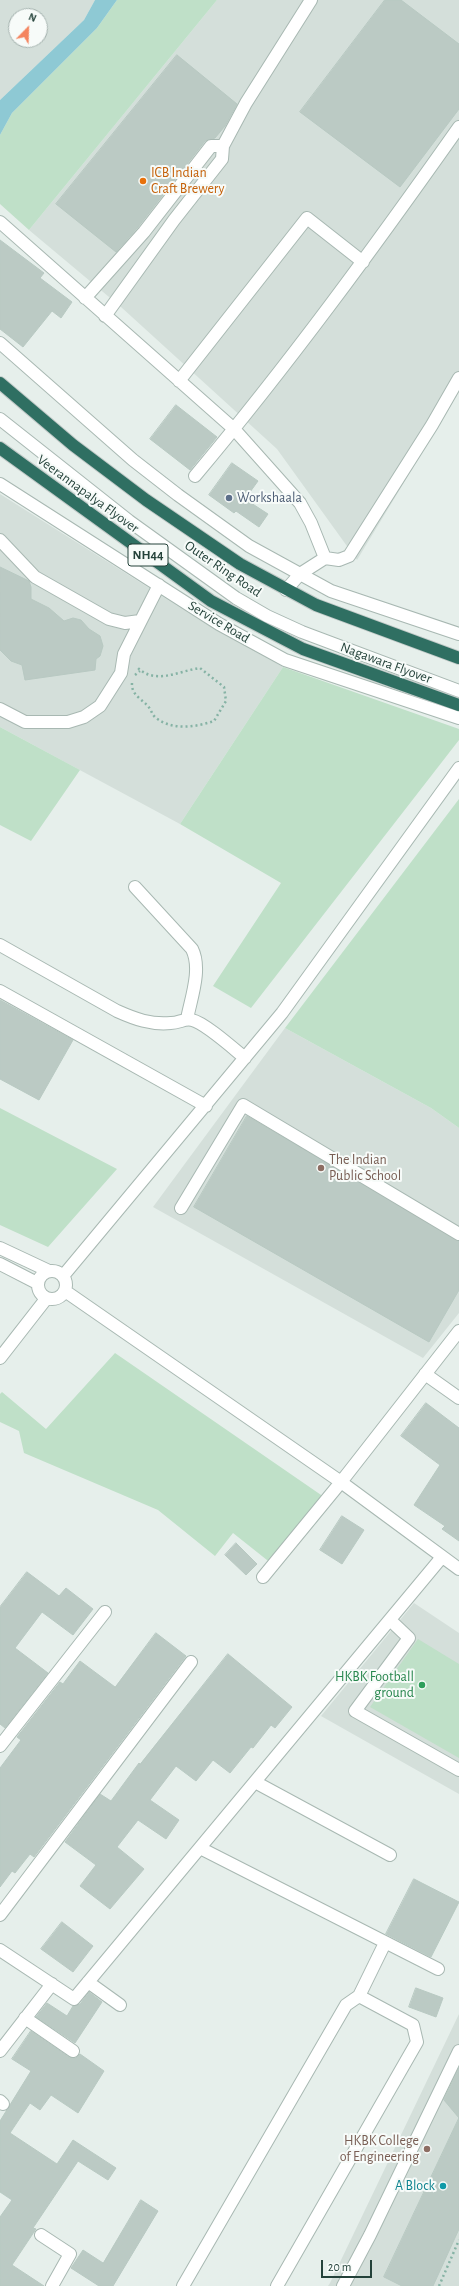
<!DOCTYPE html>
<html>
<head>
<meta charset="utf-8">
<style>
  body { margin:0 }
  #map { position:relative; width:459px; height:2286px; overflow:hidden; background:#e6efeb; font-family:"Alegreya Sans",sans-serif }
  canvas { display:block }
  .north { position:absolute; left:8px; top:8px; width:40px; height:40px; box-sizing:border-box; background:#f7fbf9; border:1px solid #a3b1ad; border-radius:50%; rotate:23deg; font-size:11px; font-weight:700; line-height:16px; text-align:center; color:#24423a }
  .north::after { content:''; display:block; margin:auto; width:14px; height:18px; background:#f4845f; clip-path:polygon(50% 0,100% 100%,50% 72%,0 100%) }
  .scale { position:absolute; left:321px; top:2260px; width:51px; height:18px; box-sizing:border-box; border:2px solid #24423a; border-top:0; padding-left:5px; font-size:12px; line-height:14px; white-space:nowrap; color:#24423a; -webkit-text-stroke:3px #f7fbf9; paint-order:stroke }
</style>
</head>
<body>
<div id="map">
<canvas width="459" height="2286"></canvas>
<div class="north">N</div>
<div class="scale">20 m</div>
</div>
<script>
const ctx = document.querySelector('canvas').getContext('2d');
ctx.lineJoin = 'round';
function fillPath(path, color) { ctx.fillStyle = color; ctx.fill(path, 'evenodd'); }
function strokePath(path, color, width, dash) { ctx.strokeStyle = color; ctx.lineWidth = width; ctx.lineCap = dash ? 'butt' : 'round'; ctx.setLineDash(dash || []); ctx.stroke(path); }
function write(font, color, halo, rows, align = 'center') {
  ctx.font = font + ' "Alegreya Sans",sans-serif'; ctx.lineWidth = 4; ctx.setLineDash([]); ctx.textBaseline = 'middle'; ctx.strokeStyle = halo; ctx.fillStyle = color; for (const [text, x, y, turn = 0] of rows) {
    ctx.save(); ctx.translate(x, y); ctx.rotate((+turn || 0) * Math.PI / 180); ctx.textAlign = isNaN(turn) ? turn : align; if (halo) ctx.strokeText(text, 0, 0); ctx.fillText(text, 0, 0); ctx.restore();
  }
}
const built = new Path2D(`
  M0,0H95L84,20L0,100ZM16,16H40V40H16Z
  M217,0H459V392L357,560L277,449L121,307L29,230Z
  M0,494L200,620L283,667L180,824L0,727Z
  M285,1028L431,1108L459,1128V1313L423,1358L153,1207Z
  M414,1603L459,1633V1794L321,1716Z
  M459,2014V2286H328L330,2283Z`);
const green = new Path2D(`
  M117,0H217L29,230L0,204V135L12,113L97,28Z
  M283,667L459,729V740L251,1008L213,986L281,883L180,824Z
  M0,727L80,770L31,841L0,825Z
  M459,799V1128L431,1108L285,1028Z
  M0,1108L117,1169L48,1247L0,1225Z
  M115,1353L324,1497L272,1564L233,1533L215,1556L158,1510L24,1453L19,1431L0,1422V1394L2,1392L46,1429Z
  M418,1639L459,1664V1758L370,1707Z`);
const water = new Path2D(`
  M95,0H117L97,28L12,113L0,135V100L84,20Z`);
const building = new Path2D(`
  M385,0H401L459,44V109L400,187L300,112Z
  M177,55L237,104L225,126L215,138L205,141L138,227L116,252L56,204Z
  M0,240L44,273L40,278L72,302L61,318L52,311L23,347L0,329Z
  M176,405L217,437L190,470L150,439Z
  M232,463L258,481L245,499L268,514L259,527L236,511L234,513L209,495Z
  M0,567L29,581L31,587V599L49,608L64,621L73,618L81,620L89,629L100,636L103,646L100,656L96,659L95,670L25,680L22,665L11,661L0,650Z
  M0,1000L73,1040L39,1100L0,1079Z
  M247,1116L459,1241V1290L429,1342L194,1207Z
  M426,1403L459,1428V1541L442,1529L445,1526L414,1505L440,1465L401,1436Z
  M342,1516L364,1530L342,1564L320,1550Z
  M236,1543L257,1564L246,1575L225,1555Z
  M27,1572L59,1596L66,1588L93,1609L73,1635L42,1612L15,1648L48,1673L5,1728L0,1724V1607Z
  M156,1633L186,1656L34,1857L30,1854L15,1873L12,1871L0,1887V1768L21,1740L17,1737L60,1682L63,1684L80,1661L115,1687Z
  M228,1654L292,1707L275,1728L271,1725L253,1748L251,1747L230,1773L213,1760L196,1781L176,1766L150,1800L179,1820L166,1839L138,1820L117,1847L144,1869L110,1909L80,1886L96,1865L65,1842L100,1794L111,1801L139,1763L140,1764Z
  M414,1879L459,1902L431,1957L386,1934Z
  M62,1922L93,1946L73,1972L41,1949Z
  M416,1988L443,1998L436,2017L409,2007Z
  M89,1992L102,2002L75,2043L36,2017L47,2003L67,2016L73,2006L80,2004Z
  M31,2031L69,2057L76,2058L80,2054L104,2071L78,2113L51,2095L40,2110L30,2103L10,2133L57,2164L73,2140L116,2168L108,2180L78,2161L33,2228L36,2229L12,2265L44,2286H0V2217L12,2200L0,2192V2121L31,2071L12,2059Z
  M459,2068V2118L444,2100Z
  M459,2118V2229L433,2286H402L384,2277Z
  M141,2200L158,2211L113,2286H99L71,2268L83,2250L103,2263Z`);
const path = new Path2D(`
  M135,675L140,671
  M132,683C131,694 141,699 147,705C151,709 152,715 156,718C173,731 196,727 214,721L226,701L224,687L200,668C178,671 154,686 136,666
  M439,2286L459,2240`);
const minor = new Path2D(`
  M0,222L234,429L300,503L311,523L325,558L300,574L286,590
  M85,298L144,232L211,146H223
  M105,316L174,220L222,159L223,146L246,103L311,0
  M0,343L133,460L178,495L249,546L331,591L459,634
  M179,381L307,218L363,262
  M0,419L129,521L236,598L267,616L302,632L459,691
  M195,476C289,364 375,246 459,127
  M0,484L219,624L285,660L459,718
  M0,540L35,577L109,619L125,623L140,621
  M325,558L339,560L349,556L432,425L459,378
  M0,709L25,722H68L84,717L100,706L121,673L124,654L159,585
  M135,887L192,949C202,969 191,998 187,1019
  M0,945L117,1011C135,1019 151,1025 171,1023C179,1023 185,1018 192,1020C205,1023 234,1049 245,1058
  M0,991L206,1106
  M181,1208L243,1105L459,1234
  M0,1248L49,1271
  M0,1264L37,1283
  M38 1285a14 14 0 1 1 28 0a14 14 0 1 1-28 0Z
  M63,1276L282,1013L459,768
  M65,1291L341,1482L459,1569
  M0,1358L46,1299
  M425,1374L459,1398
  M263,1577L341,1482L459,1331
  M390,1620L409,1638L355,1711L459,1770
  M0,1746L105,1612
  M255,1782L390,1855
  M200,1848L438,1969
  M0,1915L191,1662
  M0,1950L74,1999L442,1557
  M88,1982L120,2005
  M359,1996L385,1943
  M25,2018L73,2051
  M0,2051L52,1984
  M0,2101L3,2104
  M41,2235L70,2254L52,2286
  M183,2286L346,2005L359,1996L413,2025L417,2042L277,2286
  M343,2286L370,2235L459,2051`);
const highway = new Path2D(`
  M0,383L73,445L146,500L240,564L316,605L459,658
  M0,448L211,601L303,649L459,705`);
const markers = [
  [143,181,4,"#e8710a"],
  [229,498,4,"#5c6f8a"],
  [321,1168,4,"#8d6e63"],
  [422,1685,4,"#2e9e5b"],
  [427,2149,4,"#8d6e63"],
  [443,2186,4,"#0f9aa8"]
];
const shields = [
  [148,555,40]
];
const shieldNames = [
  ["NH44",148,555]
];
const foodNames = [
  ["ICB Indian",151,173],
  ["Craft Brewery",151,189]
];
const streetNames = [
  ["Veerannapalya Flyover",88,494,36],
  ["Outer Ring Road",223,569,34],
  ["Service Road",219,622,31],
  ["Nagawara Flyover",386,663,20]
];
const serviceNames = [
  ["Workshaala",237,498]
];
const educationNames = [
  ["The Indian",329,1160],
  ["Public School",329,1176],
  ["HKBK College",419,2141,"right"],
  ["of Engineering",419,2157,"right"]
];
const leisureNames = [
  ["HKBK Football",414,1677],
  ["ground",414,1693]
];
const cultureNames = [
  ["A Block",435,2186]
];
fillPath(built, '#d4dfda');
fillPath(green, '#bfe0c8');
fillPath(water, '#8ec9d4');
fillPath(building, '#bbcac4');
strokePath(building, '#b8c9c2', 1);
strokePath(minor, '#a8b8b2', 14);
strokePath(highway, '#c2cac8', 14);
strokePath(path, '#86b3a5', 2.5, [2, 3]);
strokePath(minor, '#fff', 12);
strokePath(highway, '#2f6f62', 12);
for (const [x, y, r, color] of markers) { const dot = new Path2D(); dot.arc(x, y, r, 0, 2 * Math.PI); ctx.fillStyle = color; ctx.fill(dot); strokePath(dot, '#f7fbf9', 1.5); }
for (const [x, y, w] of shields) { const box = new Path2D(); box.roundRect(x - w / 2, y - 11, w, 22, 3); ctx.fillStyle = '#f7fbf9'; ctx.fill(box); strokePath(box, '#24423a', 1); }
write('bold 13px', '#24423a', null, shieldNames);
write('14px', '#c56008', '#f7fbf9', foodNames, 'left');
write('14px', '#24423a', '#f7fbf9', streetNames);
write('14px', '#4e5e75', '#f7fbf9', serviceNames, 'left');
write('14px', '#785e54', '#f7fbf9', educationNames, 'left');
write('14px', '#27864d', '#f7fbf9', leisureNames, 'right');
write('14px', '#0d838f', '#f7fbf9', cultureNames, 'right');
</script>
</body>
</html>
